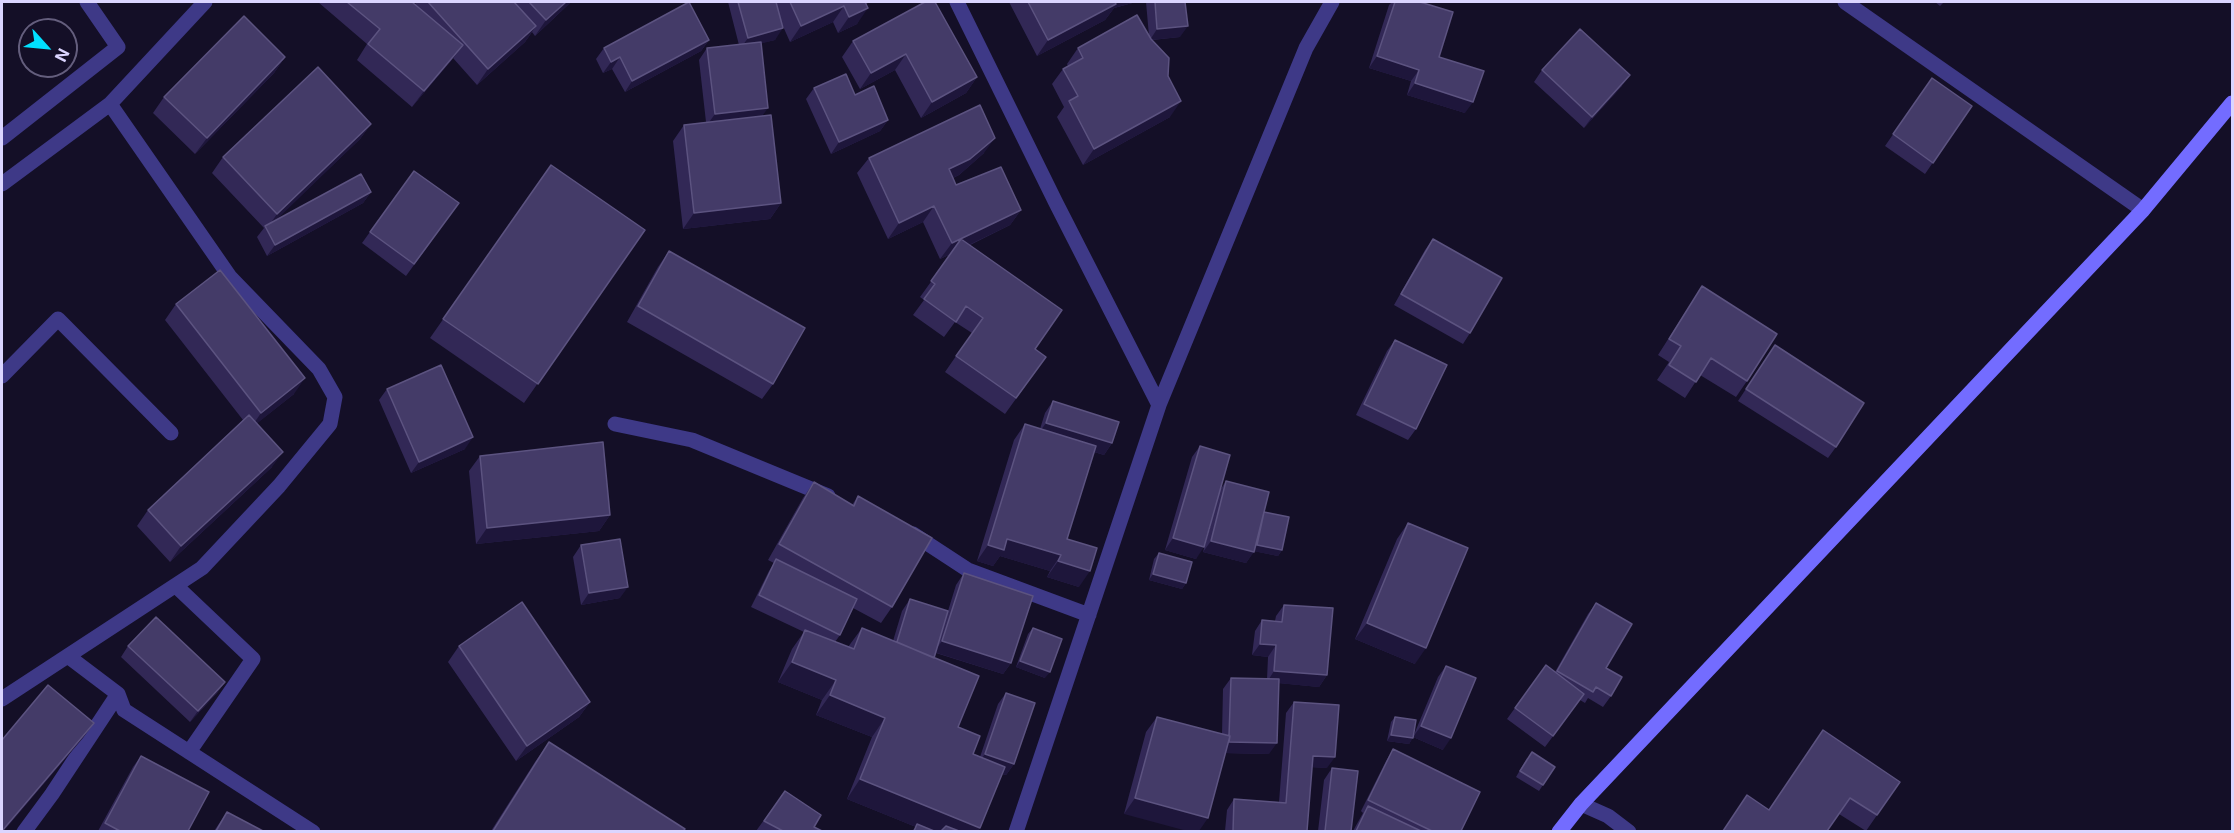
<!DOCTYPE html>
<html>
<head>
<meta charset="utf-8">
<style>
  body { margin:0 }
  #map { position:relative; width:2234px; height:833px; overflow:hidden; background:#140f27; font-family:Inter,sans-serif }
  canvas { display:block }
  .frame { position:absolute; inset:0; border:3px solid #dbd5ff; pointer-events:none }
  .north { position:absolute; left:18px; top:18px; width:60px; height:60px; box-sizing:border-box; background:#140f27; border:2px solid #645e7d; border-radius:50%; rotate:117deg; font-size:16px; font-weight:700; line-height:24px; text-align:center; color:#dbd5ff }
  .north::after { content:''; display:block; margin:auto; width:21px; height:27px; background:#01e0ff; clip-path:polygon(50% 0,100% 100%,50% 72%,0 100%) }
</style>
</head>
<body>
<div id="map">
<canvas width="2234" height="833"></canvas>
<div class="frame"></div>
<div class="north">N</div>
</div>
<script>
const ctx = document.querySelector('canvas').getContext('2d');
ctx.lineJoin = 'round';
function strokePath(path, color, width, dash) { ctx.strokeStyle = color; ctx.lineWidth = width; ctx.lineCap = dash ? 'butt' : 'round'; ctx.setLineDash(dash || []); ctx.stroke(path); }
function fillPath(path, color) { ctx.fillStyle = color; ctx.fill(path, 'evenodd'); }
const street = new Path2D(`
  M957,2L1056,203L1159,405
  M1845,2L2143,210
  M2,138L118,47L87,2
  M2,184L110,104L205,2
  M2,376L58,319L171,433
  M615,424L692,440L828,496
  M913,534L968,570L1089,615
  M176,586L253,659L189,752
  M69,657L118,694L124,710L313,832
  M2,699L202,568L279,486L330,424L335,397L319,369L230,277L110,104
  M1581,804L1608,816L1629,832
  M24,832L52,794L118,694
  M1016,832L1159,405L1306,48L1332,2`);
const secondary = new Path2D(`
  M1559,832L1581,804L2143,210L2232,103`);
const wall = new Path2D(`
  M318,2H412L415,4L417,2H571L535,36L532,32L525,42L477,85L453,58L412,107L357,60L367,44Z
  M728,2H868L857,24L838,33L833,22L790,42L782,24L775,40L761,43L763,116L781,203L770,219L683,229L673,141L684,125L706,122L699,60L707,48L739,45Z
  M925,2L977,77L966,93L921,118L895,70L860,89L842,57L853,41Z
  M1009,2H1136L1114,8L1105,20L1037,56Z
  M1146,2H1185L1180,37L1152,40L1168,76L1170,117L1083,165L1057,117L1064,107L1052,84L1063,69L1068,66L1067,64L1078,48L1149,36Z
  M1392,2H1420L1439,57L1465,113L1407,95L1411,81L1369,68L1389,5Z
  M1935,2H1944L1940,6Z
  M709,40L701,51L625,92L612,69L603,73L596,59L604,48Z
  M285,57L274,73L195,154L153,113L164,97Z
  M1542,70L1622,86L1584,128L1534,82Z
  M1932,78L1972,106L1925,174L1885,146Z
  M814,88L855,95L888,120L880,131L831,154L806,99Z
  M371,124L360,139L275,220L371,192L363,203L267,256L257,237L264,228L212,173L223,157Z
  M984,153L959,175L953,178L956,185L1021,210L1010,225L970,245L1035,349L1046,357L1005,414L945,372L972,333L955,322L944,337L913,315L924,300L920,297L951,254L940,259L923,222L888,239L857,173L869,158Z
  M551,165L645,230L524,403L430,338Z
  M414,171L459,203L406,276L362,243Z
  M1433,239L1470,333L1463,344L1394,305L1425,250Z
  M669,251L773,384L762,399L627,322L658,267Z
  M1702,286L1747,381L1736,397L1700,375L1685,398L1657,380L1669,362L1658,355Z
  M176,304L294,394L257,423L272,467L170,562L137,526L148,510L243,420L165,320Z
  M1395,340L1416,429L1408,440L1356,415L1387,351Z
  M1775,345L1836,447L1828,458L1738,401Z
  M387,389L465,449L411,473L379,400Z
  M1053,401L1112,443L1104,455L1094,452L1067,539L1079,587L1047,577L1050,571L1000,556L993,566L977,561L1014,440L1025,424L1040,429L1045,413Z
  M1200,446L1220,490L1226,481L1264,512L1282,550L1278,556L1254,551L1246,563L1203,552L1211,524L1196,559L1165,550L1192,457Z
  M480,456L610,515L599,531L476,544L469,471Z
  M814,482L852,505L858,496L892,607L881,623L853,608L840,635L835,642L848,647L862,628L893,641L902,611L910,599L948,611L956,585L964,573L1011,663L1003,674L936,653L934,658L958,727L973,754L980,757L998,704L1006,693L1014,764L1006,775L1002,774L978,831H912L916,827L847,799L872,737L816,715L822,700L778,682L792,649L804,632L751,607L769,571L774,563L768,560L803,498Z
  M1408,523L1415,664L1355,639L1397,539Z
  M581,545L620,598L581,605L573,557Z
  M1159,553L1186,583L1182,589L1149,580L1154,559Z
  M1596,603L1611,696L1603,707L1588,698L1585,703L1580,700L1545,747L1507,719L1546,665L1555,672L1588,614Z
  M1284,605L1327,675L1319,687L1279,683L1269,754L1225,753L1124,814L1146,732L1157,717L1222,734L1223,689L1231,678L1267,679L1268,657L1252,655L1255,631L1262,620L1275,621L1276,616Z
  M1033,628L1045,678L1016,667L1028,634Z
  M128,646L225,682L217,693L190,722L121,657Z
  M459,646L590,702L579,717L516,761L448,662Z
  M1446,666L1443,750L1413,737L1409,744L1387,741L1391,722L1395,717L1413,737L1438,677Z
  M1294,702L1327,768L1312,767L1307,831H1225L1227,810L1234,799L1279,802L1286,713Z
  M549,742L683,831H491L535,762Z
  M1393,749L1461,831H1353L1363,813L1361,811L1386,761Z
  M141,756L188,831H98L133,767Z
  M1527,758L1555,767L1539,791L1516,777Z
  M1332,768L1351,831H1318L1324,780Z
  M1900,782L1866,831L1839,814L1769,810Z
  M785,791L814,827L822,831H756Z
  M227,812L263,831H214Z`);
const shadedWall = new Path2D(`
  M566,2H571L535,36L546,20Z
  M1113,2H1136L1114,8L1105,20L1037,56L1048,40Z
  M844,6L833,22L790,42L801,26Z
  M868,8L857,24L838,33L849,17Z
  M536,26L525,42L477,85L488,69Z
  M1188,26L1180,37L1150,40L1157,29Z
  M783,28L775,40L740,49L748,38Z
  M709,40L701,51L625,92L632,81Z
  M463,45L452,60L412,107L424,91Z
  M906,54L895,70L860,89L871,73Z
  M1377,56L1419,70L1411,81L1369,68Z
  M285,57L274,73L195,154L207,138Z
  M620,57L612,69L603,73L611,62Z
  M1630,75L1622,86L1584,128L1592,117Z
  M977,77L966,93L921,118L932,102Z
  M1415,83L1473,102L1465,113L1407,95Z
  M1181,101L1170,117L1083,165L1094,149Z
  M768,108L760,119L707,125L715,114Z
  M888,120L880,131L831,154L839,142Z
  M371,124L360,139L266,230L277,214Z
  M995,138L984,153L959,175L938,185L949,169Z
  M371,192L363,203L267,256L275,245Z
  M781,203L770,219L683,229L694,213Z
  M934,206L923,222L888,239L899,223Z
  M1021,210L1010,225L940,259L952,243Z
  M305,378L294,394L250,429L261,413Z
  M1046,423L1112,443L1104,455L1038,434Z
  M473,437L465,449L411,473L419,462Z
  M283,452L272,467L170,562L181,546Z
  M610,515L599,531L476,544L487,528Z
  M1173,538L1204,547L1196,559L1165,550Z
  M1007,539L1061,555L1050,571L1000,556L993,566L977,561L988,545Z
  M1211,541L1254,552L1246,563L1203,552Z
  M1257,545L1282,550L1278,556L1253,551Z
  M1058,561L1090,571L1079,587L1047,577Z
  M1153,574L1186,583L1182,589L1149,580Z
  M628,587L620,598L581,605L589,593Z
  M1367,623L1426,648L1415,664L1355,639Z
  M942,641L1011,663L1003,674L934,652Z
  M1260,644L1276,645L1268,657L1252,655Z
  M1020,661L1050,672L1045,678L1016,667Z
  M792,662L836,680L822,700L778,682Z
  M1274,671L1327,675L1319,687L1267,682Z
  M225,682L217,693L190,722L198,711Z
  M830,695L885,718L872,737L816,715Z
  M590,702L579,717L516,761L527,746Z
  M94,723L83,738L4,831H2Z
  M1421,726L1451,738L1443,750L1413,737Z
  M1391,735L1413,738L1409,744L1387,741Z
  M1229,742L1277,743L1269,754L1221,753Z
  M985,754L1014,764L1006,775L977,765Z
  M1313,756L1335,757L1327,768L1305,767Z
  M860,779L980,828L978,831H927L917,824L916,827L847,799Z
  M1135,798L1208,818L1199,831H1187L1124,814Z`);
const building = new Path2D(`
  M347,2H412L463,45L424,91L368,44L380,29Z
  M428,2H514L536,26L488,69Z
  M529,2H566L546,20Z
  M689,2L709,40L632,81L620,57L611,62L604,48Z
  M738,2H776L783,28L748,38Z
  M790,2H865L868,8L849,17L844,6L801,26Z
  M925,2H935L977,77L932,102L906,54L871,73L853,41Z
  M1028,2H1115L1116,4L1048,40Z
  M1155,2H1185L1188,26L1157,29Z
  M1395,2H1420L1453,12L1439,57L1484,71L1473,102L1415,83L1419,70L1377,56Z
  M1137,15L1151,39L1169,58L1168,76L1181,101L1094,149L1069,101L1078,96L1063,69L1083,58L1078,48Z
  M244,16L285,57L207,138L164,97Z
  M1580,29L1630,75L1592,117L1542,70Z
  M761,42L768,108L715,114L707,48Z
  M318,67L371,124L277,214L223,157Z
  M846,74L855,95L874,86L888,120L839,142L814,88Z
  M1932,78L1972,106L1933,163L1893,134Z
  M980,105L995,138L970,159L949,169L956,185L1001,167L1021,210L952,243L934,206L899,223L869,158Z
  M771,115L781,203L694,213L684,125Z
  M551,165L645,230L538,384L443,319Z
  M414,171L459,203L414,264L370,232Z
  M361,174L371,192L275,245L265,226Z
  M961,239L1062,310L1035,349L1046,357L1016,398L956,356L983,318L966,306L956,322L924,299L935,284L931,281Z
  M1433,239L1502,278L1470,333L1401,294Z
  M669,251L805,328L773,384L638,306Z
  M220,270L305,378L261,413L176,304Z
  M1702,286L1777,334L1747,381L1711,358L1696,382L1669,365L1681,346L1669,339Z
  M1395,340L1447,365L1416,429L1364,404Z
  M1775,345L1864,403L1836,447L1746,389Z
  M441,365L473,437L419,462L387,389Z
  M1053,401L1119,422L1112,443L1046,423Z
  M249,415L283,452L181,546L148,510Z
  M1025,424L1096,446L1067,539L1097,548L1090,571L1058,561L1061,555L1007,539L1004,550L988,545Z
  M603,442L610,515L487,528L480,456Z
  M1200,446L1230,455L1204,547L1173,538Z
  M1226,481L1269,492L1254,552L1211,541Z
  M814,482L854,506L858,496L932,538L892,607L779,544Z
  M1264,512L1289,517L1282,550L1257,545Z
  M1408,523L1468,548L1426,648L1367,623Z
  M620,539L628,587L589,593L581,545Z
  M1159,553L1192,562L1186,583L1153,574Z
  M776,559L857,599L840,635L759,595Z
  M964,573L1033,596L1011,663L942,641Z
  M910,599L948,611L934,658L897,642Z
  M522,602L590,702L527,746L459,646Z
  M1596,603L1632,624L1606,668L1622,677L1611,696L1596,687L1593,692L1557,671Z
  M1284,605L1333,608L1327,675L1274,671L1276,645L1260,644L1262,620L1282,622Z
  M156,617L225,682L198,711L128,646Z
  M862,628L979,676L958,727L980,736L973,754L1005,767L980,828L860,779L885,718L830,695L836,680L792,662L805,630L854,649Z
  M1033,628L1062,639L1050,672L1020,661Z
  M1546,665L1584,694L1553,736L1515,708Z
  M1446,666L1476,678L1451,738L1421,726Z
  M1231,678L1279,679L1277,743L1229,742L1230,736H1229Z
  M48,685L94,723L2,831V740Z
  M1006,693L1035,703L1014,764L985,754Z
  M1294,702L1339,705L1335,757L1313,756L1307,831H1233L1234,799L1286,803Z
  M1157,717L1230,736L1208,818L1135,798Z
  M1395,717L1416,720L1413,738L1391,735Z
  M1823,730L1900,782L1877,815L1850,798L1827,831H1723L1747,795L1769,810Z
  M549,742L685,829L683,831H493Z
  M1393,749L1480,792L1461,831H1432L1368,800Z
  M1532,752L1555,767L1543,785L1520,771Z
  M141,756L209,792L188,831H120L105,823Z
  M1332,768L1358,771L1351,831H1325Z
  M785,791L821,815L814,827L822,831H783L764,821Z
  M1368,806L1421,831H1356Z
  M227,812L263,831H216Z
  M917,824L934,831H914Z
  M946,826L959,831H941Z`);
strokePath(street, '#3e3987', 15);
strokePath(secondary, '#736cff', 15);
fillPath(wall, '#322856');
fillPath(shadedWall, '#1e163b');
fillPath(building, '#443b68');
strokePath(building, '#5c5380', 1.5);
</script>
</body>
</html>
